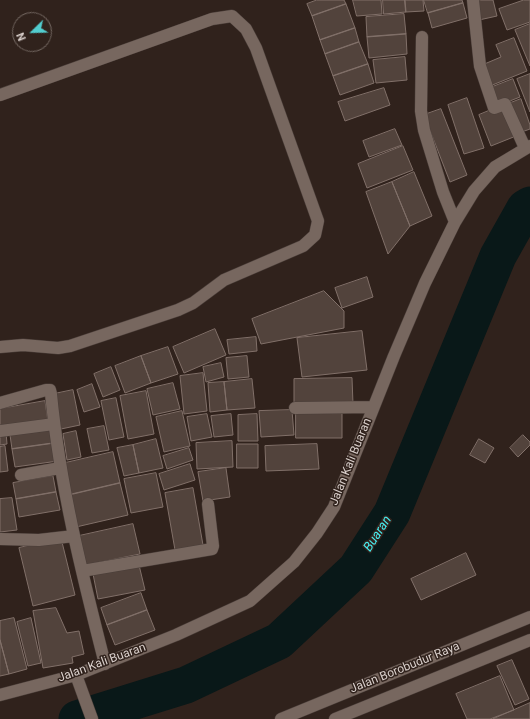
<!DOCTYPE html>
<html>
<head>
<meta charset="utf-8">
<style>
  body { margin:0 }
  #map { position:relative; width:530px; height:719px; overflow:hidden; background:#30221c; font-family:Roboto,sans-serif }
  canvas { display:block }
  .north { position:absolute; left:12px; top:12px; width:40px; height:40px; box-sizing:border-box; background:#30221c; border:1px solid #746862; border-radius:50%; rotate:247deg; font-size:11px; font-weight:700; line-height:16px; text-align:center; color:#dad0cc }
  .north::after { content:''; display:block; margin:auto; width:14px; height:18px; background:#52cdcf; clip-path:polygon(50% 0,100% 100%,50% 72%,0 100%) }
</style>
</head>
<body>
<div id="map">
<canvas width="530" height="719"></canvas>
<div class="north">N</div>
</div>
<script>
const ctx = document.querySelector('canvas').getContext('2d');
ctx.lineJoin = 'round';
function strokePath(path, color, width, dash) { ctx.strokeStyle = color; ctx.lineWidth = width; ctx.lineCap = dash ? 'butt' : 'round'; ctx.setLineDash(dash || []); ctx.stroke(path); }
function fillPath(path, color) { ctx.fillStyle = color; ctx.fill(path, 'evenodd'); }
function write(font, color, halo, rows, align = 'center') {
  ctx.font = font + ' Roboto,sans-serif'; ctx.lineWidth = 3; ctx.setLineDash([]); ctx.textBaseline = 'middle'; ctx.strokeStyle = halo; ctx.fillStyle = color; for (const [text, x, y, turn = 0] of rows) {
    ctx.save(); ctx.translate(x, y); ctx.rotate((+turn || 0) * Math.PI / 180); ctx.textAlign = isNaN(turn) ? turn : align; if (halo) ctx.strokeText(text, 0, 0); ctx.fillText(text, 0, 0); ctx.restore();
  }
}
const river = new Path2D(`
  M77,719L186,685L279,641L356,569L392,513L498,256L525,208L530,205`);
const building = new Path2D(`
  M317,0H344L346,4L312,16L307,4Z
  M353,0H381L382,14L357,16Z
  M383,0H405L406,12L384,14Z
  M405,0H423L424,11L406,12Z
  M424,0H462L463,3L428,13Z
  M481,0H493L497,16L479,20L475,1Z
  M524,0H530V22L507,30L499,9Z
  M463,3L467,18L432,28L428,13Z
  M346,4L355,28L320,40L312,16Z
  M404,14L406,34L367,37L366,17Z
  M530,24V66L515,30Z
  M355,28L359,42L325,54L320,40Z
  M406,34L407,54L369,58L367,37Z
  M514,38L527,71L490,86L482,65L501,57L496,45Z
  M359,42L368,64L333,76L325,54Z
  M405,57L407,80L376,83L373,60Z
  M368,64L374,83L340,95L333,76Z
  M530,74V112L517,79Z
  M513,79L520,97L497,106L490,88Z
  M384,88L390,105L345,121L338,102Z
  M467,98L484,148L464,154L448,105Z
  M521,99L530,125V129L519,133L508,104Z
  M503,105L516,136L491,146L479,115Z
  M441,109L467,175L450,182L424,115Z
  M395,129L402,145L369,157L363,141Z
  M403,146L413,170L367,188L358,164Z
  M414,172L432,216L410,226L392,182Z
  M392,182L410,226L388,254L366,192Z
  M367,277L373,297L342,308L335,288Z
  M324,291L344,311V328L261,344L252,319Z
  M215,329L226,355L184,373L173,347Z
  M362,331L367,370L302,377L297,338Z
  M256,337L257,351L229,354L227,340Z
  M168,347L178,374L151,383L141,356Z
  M141,356L151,383L125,393L115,366Z
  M247,356L249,377L228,379L226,358Z
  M221,363L224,377L206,382L203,367Z
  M111,367L120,390L103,397L94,374Z
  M203,373L207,411L184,414L180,376Z
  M352,378L353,404L294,405V379Z
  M252,379L255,408L227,410L224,382Z
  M224,382L227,410L210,412L208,383Z
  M173,383L180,409L153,415L147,389Z
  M92,384L100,407L84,412L77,390Z
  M73,390L80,425L61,429L54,394Z
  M146,391L154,434L128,439L120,396Z
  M116,398L124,437L109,440L101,401Z
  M45,401L48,421L0,429V409Z
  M292,410L294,435L261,437L259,411Z
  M296,410H342V438H296Z
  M182,411L190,446L164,452L156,417Z
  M207,414L212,437L191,441L187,417Z
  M231,414L233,435L214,437L211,416Z
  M257,414L258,441H238V415Z
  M104,426L109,450L92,453L87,429Z
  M52,429L55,443L12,449L10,435Z
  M76,431L81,457L67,460L63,434Z
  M6,432L7,444L0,445V433Z
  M523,435L530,442V445L518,457L510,448Z
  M156,439L163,468L139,473L133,445Z
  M479,439L494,448L485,463L470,455Z
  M232,441L233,467L197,469L196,443Z
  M55,443L58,461L15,467L12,449Z
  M237,444H258V468H237Z
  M317,444L319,469L266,471L265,446Z
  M133,445L139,473L124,476L117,448Z
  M5,446L8,471L0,472V447Z
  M189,448L193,460L167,469L163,456Z
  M113,452L120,483L69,495L61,464Z
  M190,464L195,480L164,490L159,474Z
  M226,468L230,497L203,501L198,472Z
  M156,473L163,507L131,513L124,479Z
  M53,476L56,492L16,499L13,483Z
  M120,483L128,515L76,527L69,495Z
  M193,488L203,545L175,550L165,493Z
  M56,492L60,510L19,517L16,499Z
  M12,498L17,530L0,532V499Z
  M133,524L140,554L86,565L79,536Z
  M61,538L75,595L33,606L19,548Z
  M466,553L476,575L421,600L411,579Z
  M139,565L145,590L98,599L93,574Z
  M141,593L147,610L107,625L101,608Z
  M56,608L67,633L79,631L84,654L72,657L73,663L43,668L33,611Z
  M147,610L155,630L115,645L107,625Z
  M14,618L27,669L9,674L0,640V621Z
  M31,618L41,663L28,666L17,622Z
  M0,640L9,674L0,676Z
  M512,660L529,699L515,705L497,666Z
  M500,676L514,710L490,719H467L456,694Z
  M530,703V719H493Z`);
const minor = new Path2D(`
  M473,0L480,66L494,108L505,104L525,148
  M422,37L421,111L424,130L443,192L455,222
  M0,95L212,19L232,16L246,29L256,48L318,221L315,235L303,246L224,280L193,303L178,310L70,346L58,348L23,345L0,347
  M0,403L46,390H50L51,394C60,486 82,574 105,664
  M295,408L373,407
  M0,431L54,424
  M21,475L60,468
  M0,539L39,540L74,536
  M82,571L212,549L213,546L208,504
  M76,675L92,719
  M0,695L76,675L176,635L250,601L294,562L317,533L334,507L394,356L425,283L455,222L474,191L495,167L530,146
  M281,719L530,617
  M335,719L530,640`);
const streetNames = [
  ["Jalan Kali Buaran",351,462,-68],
  ["Jalan Kali Buaran",102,663,-20],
  ["Jalan Borobudur Raya",405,668,-22]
];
const waterNames = [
  ["Buaran",378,534,-57]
];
strokePath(river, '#091818', 37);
fillPath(building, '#52433c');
strokePath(building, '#817069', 1);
strokePath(minor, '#4a3e39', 13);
strokePath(minor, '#77675f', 12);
write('12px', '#dad0cc', '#30221c', streetNames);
write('italic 13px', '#46edf0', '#30221c', waterNames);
</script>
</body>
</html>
